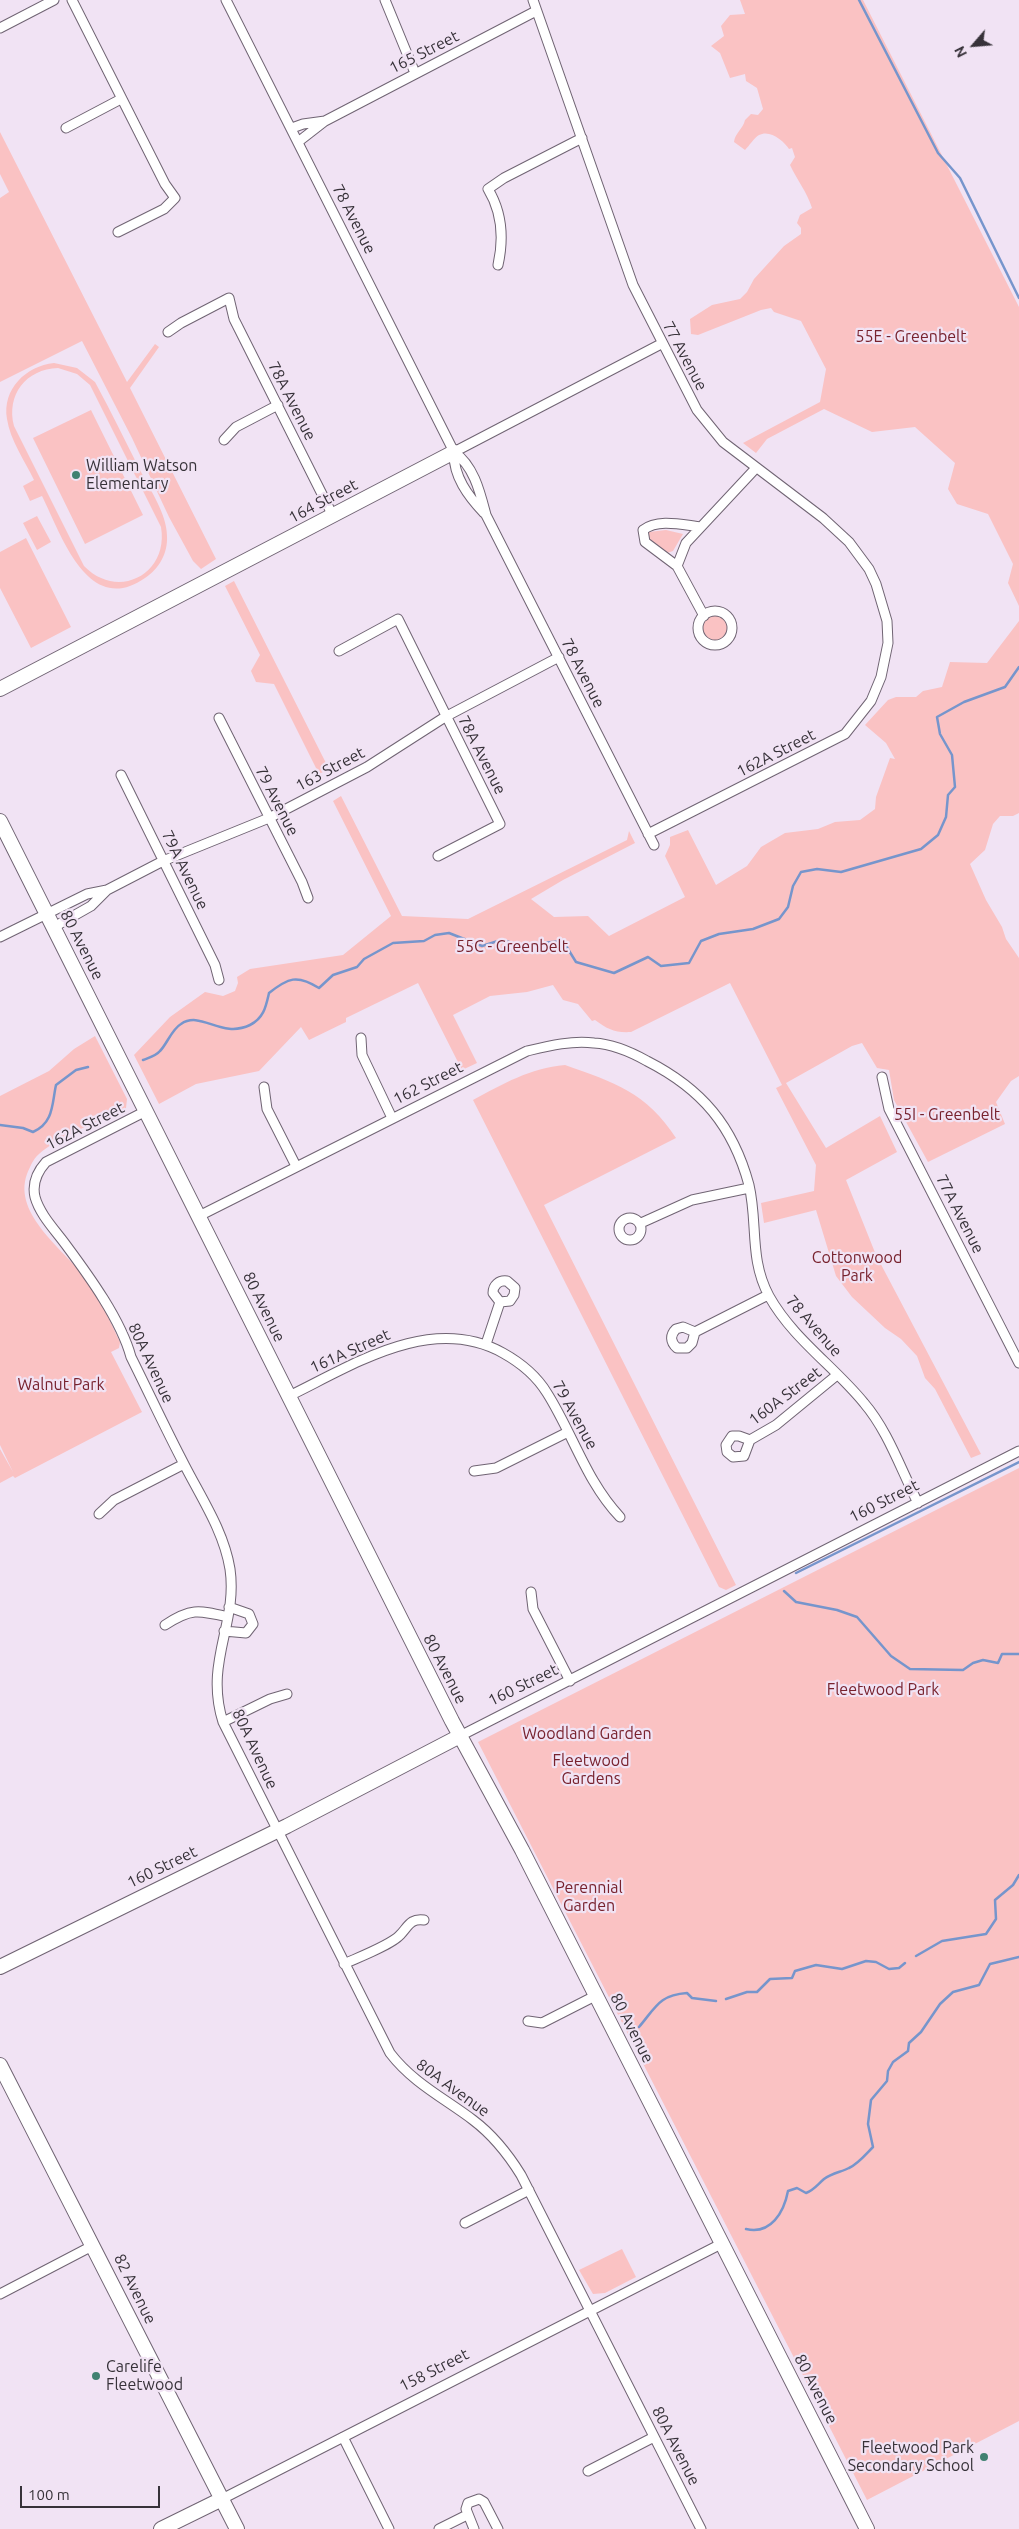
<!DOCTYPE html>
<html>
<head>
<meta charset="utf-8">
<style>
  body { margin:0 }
  #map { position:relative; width:1019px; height:2529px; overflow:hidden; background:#f1e3f4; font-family:Ubuntu,sans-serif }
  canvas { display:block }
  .north { position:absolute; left:949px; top:20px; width:50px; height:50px; -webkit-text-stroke:4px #f1e3f4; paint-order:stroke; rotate:243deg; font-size:14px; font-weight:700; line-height:20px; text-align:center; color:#373239 }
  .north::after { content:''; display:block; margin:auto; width:18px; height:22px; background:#373239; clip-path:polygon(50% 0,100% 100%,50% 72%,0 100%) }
  .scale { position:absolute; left:20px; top:2486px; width:140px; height:22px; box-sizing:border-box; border:2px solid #373239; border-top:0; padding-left:6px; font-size:15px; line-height:18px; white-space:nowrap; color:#373239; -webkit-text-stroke:4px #f1e3f4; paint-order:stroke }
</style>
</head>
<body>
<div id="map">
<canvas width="1019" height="2529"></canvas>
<div class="north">N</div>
<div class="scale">100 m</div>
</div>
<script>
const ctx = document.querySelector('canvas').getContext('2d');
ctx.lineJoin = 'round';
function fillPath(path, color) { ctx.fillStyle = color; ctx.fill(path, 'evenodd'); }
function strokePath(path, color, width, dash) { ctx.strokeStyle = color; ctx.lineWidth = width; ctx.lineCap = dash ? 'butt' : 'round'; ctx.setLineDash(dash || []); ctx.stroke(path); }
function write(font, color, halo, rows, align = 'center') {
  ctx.font = font + ' Ubuntu,sans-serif'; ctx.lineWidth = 4.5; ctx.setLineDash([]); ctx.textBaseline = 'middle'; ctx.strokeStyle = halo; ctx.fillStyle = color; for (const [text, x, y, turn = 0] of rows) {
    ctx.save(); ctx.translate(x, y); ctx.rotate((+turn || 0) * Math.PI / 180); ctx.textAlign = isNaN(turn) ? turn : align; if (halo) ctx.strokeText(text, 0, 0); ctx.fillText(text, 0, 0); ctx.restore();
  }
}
const green = new Path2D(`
  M740,0H863L1019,307V606L1008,583L1013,564L988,514L957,504L948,489L955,463L915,427L872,432L824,409L767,439L756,453L743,443L820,402L826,369L801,321L774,312L771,308L761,310L698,335L691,334L690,319L712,305L740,299L747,292L754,279L784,246L801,234V228L797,223L800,215L812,208C807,192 797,180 790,165L795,157L792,148L789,149C784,141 770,129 759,135C754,138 749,146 745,150L734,142C735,133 743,129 745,120L751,114L758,115L763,109L757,88L746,81L745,74L730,78L720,53L711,46L724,36L721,26L730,15L745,14Z
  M0,132L127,382L155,344L159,347L130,388L216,559L201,569L193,561L169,517L132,438L82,341L0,382V198L9,192L0,174Z
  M54,363L77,368L95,382C111,411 125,441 140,470C150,490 167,514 167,536C168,553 159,569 145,578C88,618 61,534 42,496L30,501L23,486L34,480C25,461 10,440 7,419C2,389 26,366 54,363ZM58,368L77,374L90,385L161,527C169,574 118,601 84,566L14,426C6,395 26,369 58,368Z
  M91,410L143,515L85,544L33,438Z
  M37,516L51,542L37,550L23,523Z
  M666,530L683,534L673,551L667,553L651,542L647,536L649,532Z
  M26,538L71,627L31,648L0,588V552Z
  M234,581L329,769L319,774L274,684L256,682L251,671L260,655L225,586Z
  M701 628a14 14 0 1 1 28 0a14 14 0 1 1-28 0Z
  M1019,621V813L1013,816H1000L993,824L985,850L970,864L986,900L1002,927L1006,939L1019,958V1076L1011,1081L996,1102L1005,1124L928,1162L894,1100L889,1070L877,1068L862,1043L852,1046L786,1083L826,1148L880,1116L897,1152L846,1180L876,1255L981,1454L971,1458L935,1389L925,1378L917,1356L901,1339L885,1328L852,1297L836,1276L816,1210L764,1223L761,1203L814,1191L816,1165L776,1088L782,1085L730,983L631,1032C615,1033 607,1029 595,1020L592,1021L578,1004L563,1000L553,985L527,992L490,996L453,1015L477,1063L462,1070L418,983L346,1018V1022L309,1040L301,1027L259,1071L196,1084L159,1104L134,1055L170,1017L205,992L223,996L235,991L238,983L237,977L250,969L343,955L391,916L333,801L341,796L402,916L468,919L627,840L629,831L635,843L563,880L531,899L554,917L588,916L609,936L685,897L665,856L670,845V837L688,830L716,885L747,866L761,847L785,833L818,829L835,822L860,820L875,809L876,797L890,758L895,759L886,743L865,725L888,700L896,697H916L923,691L942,687L950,662L987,663Z
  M95,1036L127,1099L126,1108C103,1119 56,1138 39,1154C33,1159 30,1167 27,1174C12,1215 66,1251 88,1281C101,1299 110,1322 120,1342L119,1348L111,1352L142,1412L15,1478L13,1476L0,1483V1449L13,1472L0,1445V1096L49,1071L74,1049Z
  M565,1065C614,1082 647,1093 676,1138L544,1205L736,1585L726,1590L719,1587L473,1100C503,1084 530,1068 565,1065Z
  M1019,1468V2421L867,2500L478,1742Z
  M622,2249L636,2277L605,2293L593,2294L579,2270Z`);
const stream = new Path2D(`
  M859,0L938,153L960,178L1019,298
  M143,1060C148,1058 156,1056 160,1051C167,1044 172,1029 181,1024C201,1010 221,1039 250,1025C264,1018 266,1006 269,993C288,978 297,974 319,988L333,975L357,967L364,959L393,943L424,941L435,935L449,933L482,946L501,940L521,945L563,941L576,962L614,973L648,957L661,966L689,963L701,941L719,934L753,929L779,919L788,907L793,886L801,872L817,869L841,872L921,849L938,835L946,817L948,795L955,787L952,755L940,734L937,717L964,702L1005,687L1019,667
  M0,1125L23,1128L33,1132C54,1123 52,1103 56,1085L76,1070L88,1067
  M796,1573L1019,1462
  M784,1591L796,1602L837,1610L857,1617L891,1656L910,1669L963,1670L973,1663L983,1660L998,1663L1002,1654H1019
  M916,1956L942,1941L986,1934L996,1919L995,1900L1013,1885L1019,1875
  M726,1999L747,1992H757L770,1979L792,1978L795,1971L816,1965L842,1969L866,1961L876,1962L889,1969L899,1968L905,1963
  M639,2027C656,2007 659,1995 687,1993L692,1998L716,2001
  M746,2229C771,2235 784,2212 788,2191L797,2188L806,2193C814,2190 817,2185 824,2179C832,2173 841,2172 849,2168C858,2164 866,2154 873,2147L868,2124L871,2100L887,2081L888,2071L893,2062L908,2051L909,2043L921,2032L940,2004L953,1992L979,1985L990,1964L1019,1957`);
const street = new Path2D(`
  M72,0L165,184L175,198L164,209L118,232
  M226,0L454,452C474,466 480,492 486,515L654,845
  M385,0L415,73
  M533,0L633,285L697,410L723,442L823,518L849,542L869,569L876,584L887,621L888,643L881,677L871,701L845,734L648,834
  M0,28L54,0
  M66,128L121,99
  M292,128L303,124L325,121
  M298,142L325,121L536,11
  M498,265C504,238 502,212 488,189L504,178L582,138
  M168,332L181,323L229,298L234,319L333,516
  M224,440L236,427L278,405
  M454,452L661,344
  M454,452C453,476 468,496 484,513
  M677,566L645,542L643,530C658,518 683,525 701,527
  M698 628a17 17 0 1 1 34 0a17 17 0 1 1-34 0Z
  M704,616L677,566L686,543L756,468
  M339,651L398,619L500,824L438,856
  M219,718L302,882L308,898
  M121,775L215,965L219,980
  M54,927L91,906L107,890
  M0,937L87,894L107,890L163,861L269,818L367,767L445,717L559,657
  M361,1038L362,1055L392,1118
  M882,1077L889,1109L1019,1363
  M264,1087L267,1109L296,1166
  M146,1111L46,1162C37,1172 32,1184 35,1197C40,1215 56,1231 66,1245C89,1276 121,1320 131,1357C149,1393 166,1430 185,1466C202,1499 224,1532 230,1569C238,1624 204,1662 223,1722L390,2053C413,2083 444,2098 473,2120C493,2135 508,2154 521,2175L701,2529
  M199,1216L527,1051C548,1046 572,1040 594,1043C613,1044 631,1052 647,1061C702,1089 733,1126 749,1185C758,1223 749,1259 769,1296C793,1339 834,1366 864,1403C888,1431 901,1470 918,1503
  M619 1229a11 11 0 1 1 22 0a11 11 0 1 1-22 0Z
  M641,1223L692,1200L749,1188
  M695,1332L692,1343L687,1348H677C670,1342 670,1335 676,1329L683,1327L695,1332L768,1295
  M486,1344L500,1302L510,1301L514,1295L515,1288L507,1281C499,1280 493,1285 493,1293L500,1302
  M289,1396C353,1365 431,1313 503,1353C521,1363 536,1375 547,1393C573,1434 586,1481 620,1517
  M750,1440L739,1436H732L726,1445L727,1452L733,1457L744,1456L750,1440L776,1425L837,1375
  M474,1471L496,1468L568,1432
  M99,1514L114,1500L184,1464
  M531,1592L533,1609L570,1681
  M165,1625C191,1608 198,1610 228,1617
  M224,1631L246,1633L253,1624L249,1614L229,1607
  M223,1722L270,1699L287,1694
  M460,1736L1019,1451
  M344,1964C357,1958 391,1945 400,1935C408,1927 410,1918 424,1920
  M528,2021L542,2023L595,1996
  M465,2223L529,2190
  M0,2294L94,2245
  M343,2437L389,2529
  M588,2471L654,2437
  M222,2499L723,2243
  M439,2529L467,2515
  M474,2529L466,2509L468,2503L479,2499L484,2502L498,2529`);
const secondary = new Path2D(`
  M0,689L454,452
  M0,821L452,1721L522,1850L867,2529
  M0,1967L287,1826L460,1736
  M0,2065L237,2529
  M161,2529L222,2499`);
const markers = [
  [76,475,5,"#408171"],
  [96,2376,5,"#408171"],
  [984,2457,5,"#408171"]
];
const streetNames = [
  ["165 Street",424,52,-27],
  ["78 Avenue",354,219,63],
  ["77 Avenue",685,356,62],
  ["78A Avenue",292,401,63],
  ["164 Street",323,501,-28],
  ["78 Avenue",583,673,63],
  ["162A Street",776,753,-27],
  ["78A Avenue",482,755,63],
  ["163 Street",330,769,-28],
  ["79 Avenue",277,801,63],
  ["79A Avenue",185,870,64],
  ["80 Avenue",82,945,63],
  ["162 Street",428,1083,-27],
  ["162A Street",85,1126,-27],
  ["77A Avenue",960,1214,63],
  ["80 Avenue",264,1307,64],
  ["78 Avenue",814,1326,49],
  ["161A Street",350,1351,-24],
  ["80A Avenue",151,1363,65],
  ["160A Street",785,1396,-37],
  ["79 Avenue",575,1415,61],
  ["160 Street",884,1501,-27],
  ["80 Avenue",445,1669,63],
  ["160 Street",523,1685,-26],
  ["80A Avenue",255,1749,65],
  ["160 Street",162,1867,-26],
  ["80 Avenue",632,2028,63],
  ["80A Avenue",453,2088,36],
  ["82 Avenue",135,2289,64],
  ["158 Street",434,2370,-27],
  ["80 Avenue",816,2389,63],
  ["80A Avenue",676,2446,63]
];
const parkNames = [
  ["55E - Greenbelt",911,337],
  ["55C - Greenbelt",512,947],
  ["55I - Greenbelt",947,1115],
  ["Cottonwood",857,1258],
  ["Park",857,1276],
  ["Walnut Park",61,1385],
  ["Fleetwood Park",883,1690],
  ["Woodland Garden",587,1734],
  ["Fleetwood",591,1761],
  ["Gardens",591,1779],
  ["Perennial",589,1888],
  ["Garden",589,1906]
];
const poiNames = [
  ["William Watson",86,466],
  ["Elementary",86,484],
  ["Carelife",106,2367],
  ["Fleetwood",106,2385],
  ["Fleetwood Park",974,2448,"right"],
  ["Secondary School",974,2466,"right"]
];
fillPath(green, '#fac2c3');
strokePath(stream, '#7695cc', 2.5);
strokePath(street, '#706473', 11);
strokePath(secondary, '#706473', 16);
strokePath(street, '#fff', 9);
strokePath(secondary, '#fff', 14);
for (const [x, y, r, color] of markers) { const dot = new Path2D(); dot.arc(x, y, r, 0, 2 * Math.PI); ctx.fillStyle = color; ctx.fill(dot); strokePath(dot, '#f1e3f4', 2); }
write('16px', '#373239', '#f1e3f4', streetNames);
write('16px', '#78222e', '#f1e3f4', parkNames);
write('16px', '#373239', '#f1e3f4', poiNames, 'left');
</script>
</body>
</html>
